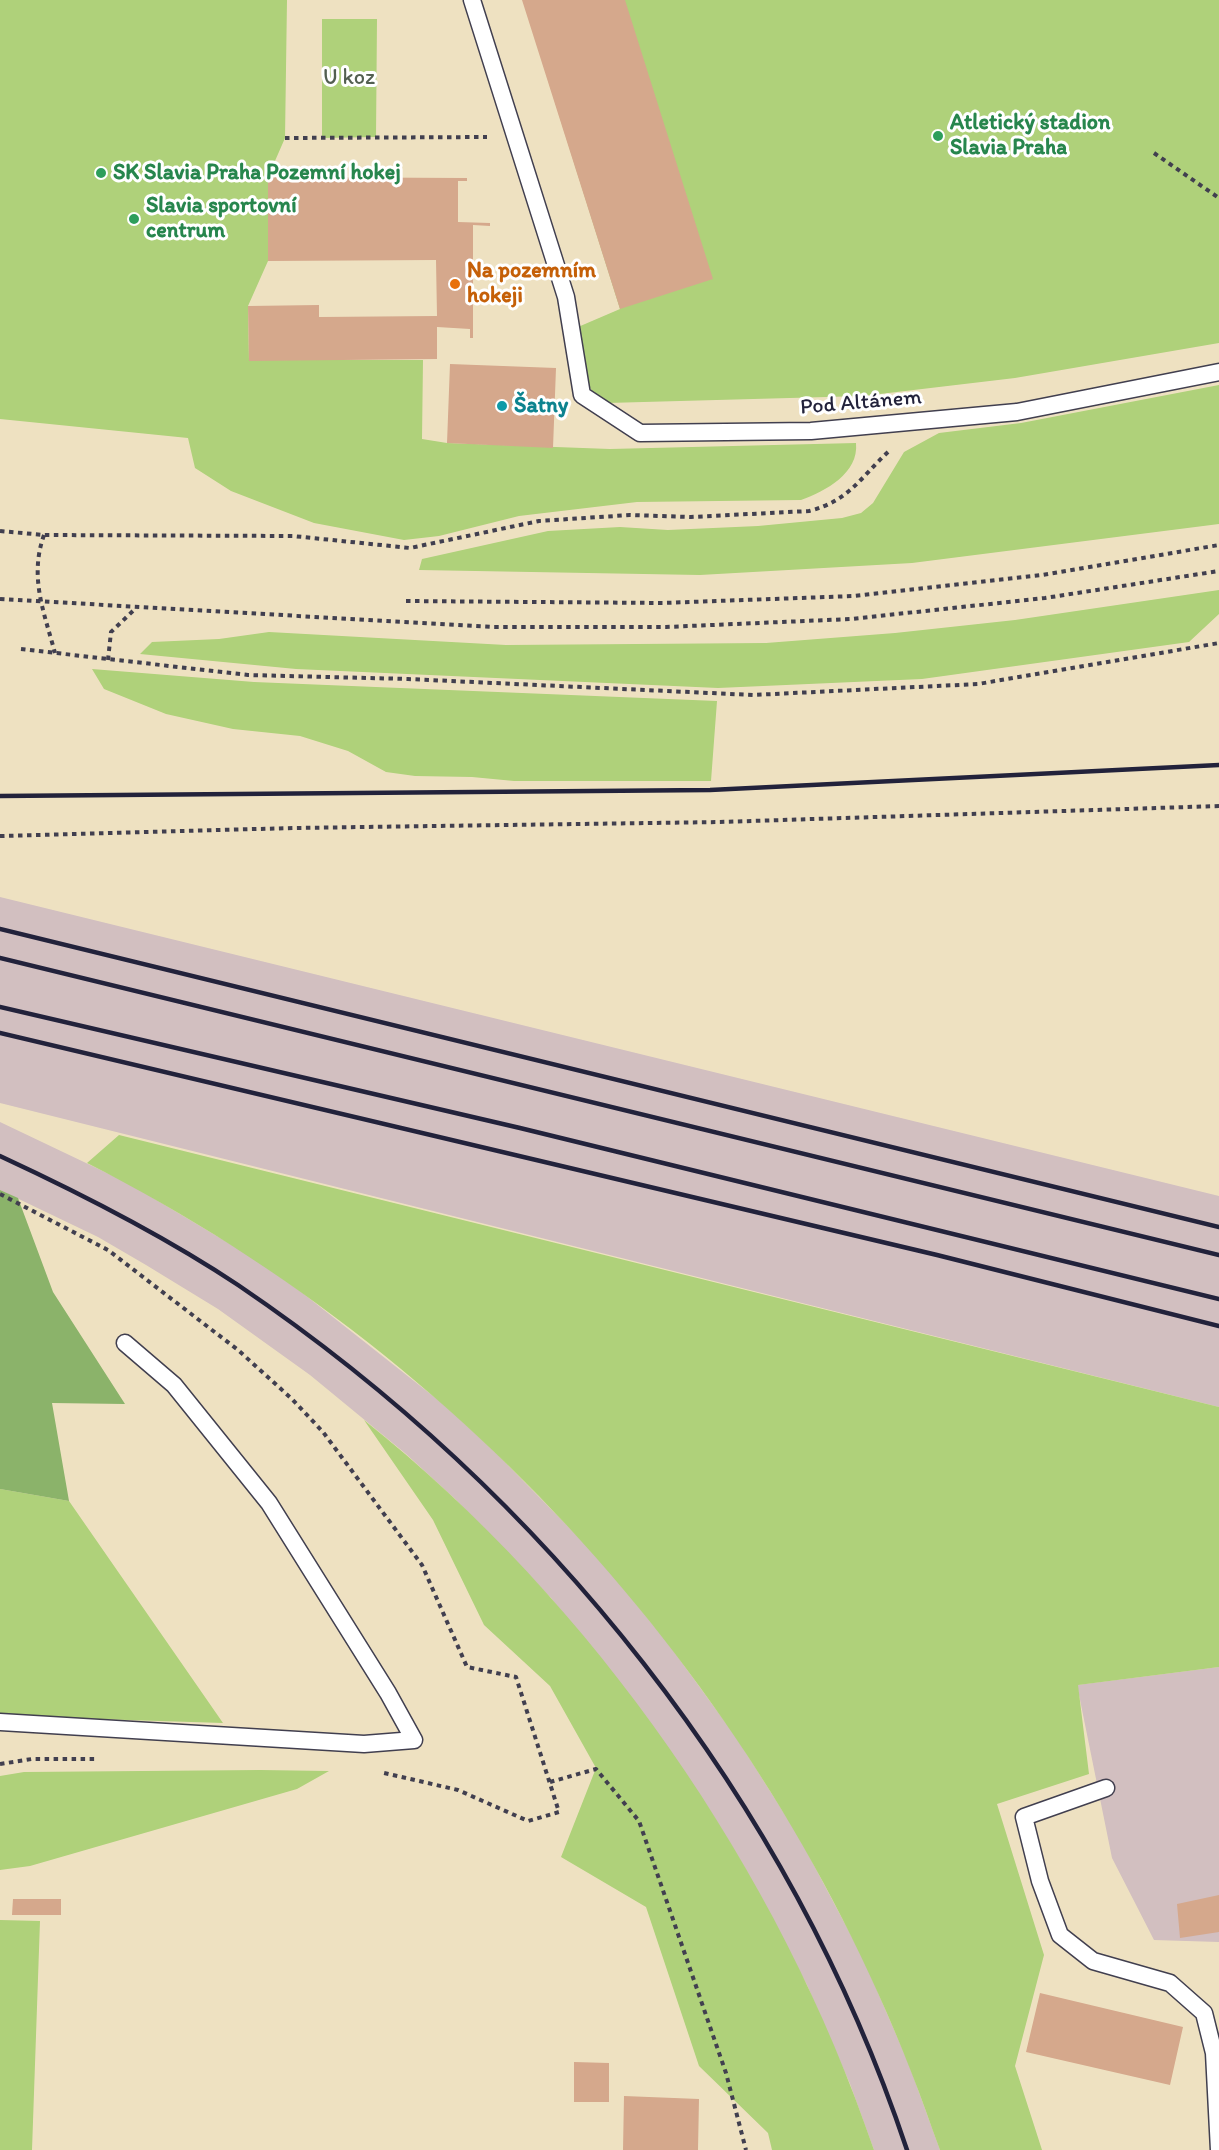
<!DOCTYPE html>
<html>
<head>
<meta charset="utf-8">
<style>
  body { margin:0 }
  canvas { display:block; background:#eee1c1 }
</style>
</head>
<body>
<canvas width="1219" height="2150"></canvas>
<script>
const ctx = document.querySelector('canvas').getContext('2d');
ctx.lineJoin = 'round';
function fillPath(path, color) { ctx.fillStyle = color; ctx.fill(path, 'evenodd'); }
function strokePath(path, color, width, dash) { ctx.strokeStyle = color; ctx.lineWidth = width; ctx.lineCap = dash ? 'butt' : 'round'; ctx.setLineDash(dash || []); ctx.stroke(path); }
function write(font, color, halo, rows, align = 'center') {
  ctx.font = font + ' Itim,sans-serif'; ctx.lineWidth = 6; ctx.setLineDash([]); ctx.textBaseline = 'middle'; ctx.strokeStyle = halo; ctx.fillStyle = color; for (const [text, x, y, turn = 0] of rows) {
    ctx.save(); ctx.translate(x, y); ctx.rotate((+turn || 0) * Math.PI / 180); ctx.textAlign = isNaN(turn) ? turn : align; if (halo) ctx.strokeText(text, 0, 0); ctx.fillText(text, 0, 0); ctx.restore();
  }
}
const industrial = new Path2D(`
  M0,897L1219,1196V1407L0,1103Z
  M0,1122L128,1183L252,1257L300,1291L447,1407L497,1454L598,1557L664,1638L736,1737L799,1837L863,1958L908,2062L940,2150H874L850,2084L807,1985L745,1868L711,1812L647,1720L551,1598L454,1498L406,1454L310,1375L218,1309L146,1265L98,1237L0,1190Z
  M1219,1667V1942L1154,1940L1112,1858L1077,1685Z`);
const green = new Path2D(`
  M0,0H287L285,138L268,177V261L248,306L249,360H423L422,439L447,443L610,449L856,443C859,473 826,491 801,500L637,502L519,516L439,536L404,540L314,523L231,491L195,468L188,438L0,419Z
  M523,0H1219V343L1015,378L863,396L607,403C578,388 582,356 578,327L620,309Z
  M322,19H377L376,137L322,138Z
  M1219,385V524L912,563L700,575L419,570L422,559L548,531L620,527L668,530L758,526L842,518L861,513L873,503L904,452L939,433L1021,423Z
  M1219,590V614L1189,642L922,679L718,688L296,669L140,654L152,642L219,639L269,632L506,645L766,643L895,633L1015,620Z
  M92,669L254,682L717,701L711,781H514L472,777L415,776L386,772L348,751L300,736L233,729L166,714L104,689Z
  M119,1135L1219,1407V1667L1078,1685L1089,1774L997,1804L1044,1955L1015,2066L1042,2150H940C798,1726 486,1365 87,1163Z
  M364,1420C594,1603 780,1871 874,2150H772L768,2133L699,2066L646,1907L561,1857L596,1768L550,1686L484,1625L433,1520Z
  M0,1489L69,1501L223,1723L0,1716Z
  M260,1770L329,1771L297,1789L30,1866L0,1870V1776L24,1772Z
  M0,1920L40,1921L32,2150H0Z`);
const forest = new Path2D(`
  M0,1190L18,1198L53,1292L125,1404L52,1403L69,1501L0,1489Z`);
const building = new Path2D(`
  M522,0H625L713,279L620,309Z
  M268,177L467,178V181H458V222L490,223V226L473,225V338H470V329L437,327V359L249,361L248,306L319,305V317L437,316L436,260L268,261Z
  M450,364L556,368L553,448L447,443Z
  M1219,1895V1932L1180,1938L1177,1904Z
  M13,1899H61V1915H12Z
  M1040,1993L1183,2027L1170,2085L1026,2052Z
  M574,2062L609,2063V2102H574Z
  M624,2096L699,2099L698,2150H623Z`);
const path = new Path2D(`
  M285,138L487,137
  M1154,153L1219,198
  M0,531L44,535L293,536L410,548L539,521L630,515L691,517L809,511C849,501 860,478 888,452
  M44,535C29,577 44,612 55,653
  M0,599L492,627H666L851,619L1045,598L1219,571
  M406,601L663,603L853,596L1042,575L1219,545
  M21,649L248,675L408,679L753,695L978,684L1219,643
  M108,660L111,632L137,607
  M0,836L293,828L720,822L1219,806
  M0,1194L108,1250L238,1350L292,1399L323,1432L422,1565L467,1667L516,1677L559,1812L528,1821L458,1790L380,1772
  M0,1764L32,1759H98
  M550,1782L596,1769L639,1821L726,2073L746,2150`);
const service = new Path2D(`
  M472,0L566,297L582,395L640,433L811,431L1017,412L1219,372
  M0,1722L364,1744L414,1740L388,1693L269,1503L174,1385L125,1343
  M1106,1788L1024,1817L1040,1881L1060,1935L1093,1961L1170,1983L1204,2013L1214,2053L1219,2150`);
const rail = new Path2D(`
  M0,796L710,790L1219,765
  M0,929L1219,1227
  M0,958L1219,1255
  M0,1007L520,1128L1219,1299
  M0,1033L937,1255L1219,1326
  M0,1156C82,1194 163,1235 238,1285C545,1493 789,1797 907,2150`);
const markers = [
  [938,136,6,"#2e9e5b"],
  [101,173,6,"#2e9e5b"],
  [134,219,6,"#2e9e5b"],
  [455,284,6,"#e8710a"],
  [502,406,6,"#0f9aa8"]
];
const parkNames = [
  ["U koz",349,78]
];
const leisureNames = [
  ["Atletický stadion",950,123],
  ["Slavia Praha",950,148],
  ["SK Slavia Praha Pozemní hokej",113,173],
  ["Slavia sportovní",146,206],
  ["centrum",146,231]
];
const foodNames = [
  ["Na pozemním",467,271],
  ["hokeji",467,296]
];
const streetNames = [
  ["Pod Altánem",861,403,-5]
];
const cultureNames = [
  ["Šatny",514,406]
];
fillPath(industrial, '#d2bfc0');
fillPath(green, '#afd17a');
fillPath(forest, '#8bb36a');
fillPath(building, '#d5a88c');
strokePath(service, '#413f4f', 19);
strokePath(path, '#413f4f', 4, [4.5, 4.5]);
strokePath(service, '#fff', 16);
strokePath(rail, '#22223b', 4.5);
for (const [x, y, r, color] of markers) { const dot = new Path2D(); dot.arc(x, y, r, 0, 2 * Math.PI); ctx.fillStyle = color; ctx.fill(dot); strokePath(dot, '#fff', 2); }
write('22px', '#535f51', '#fff', parkNames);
write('bold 22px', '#27864d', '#fff', leisureNames, 'left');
write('bold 22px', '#c56008', '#fff', foodNames, 'left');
write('22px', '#22223b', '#fff', streetNames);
write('bold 22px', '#0d838f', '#fff', cultureNames, 'left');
</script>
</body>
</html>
